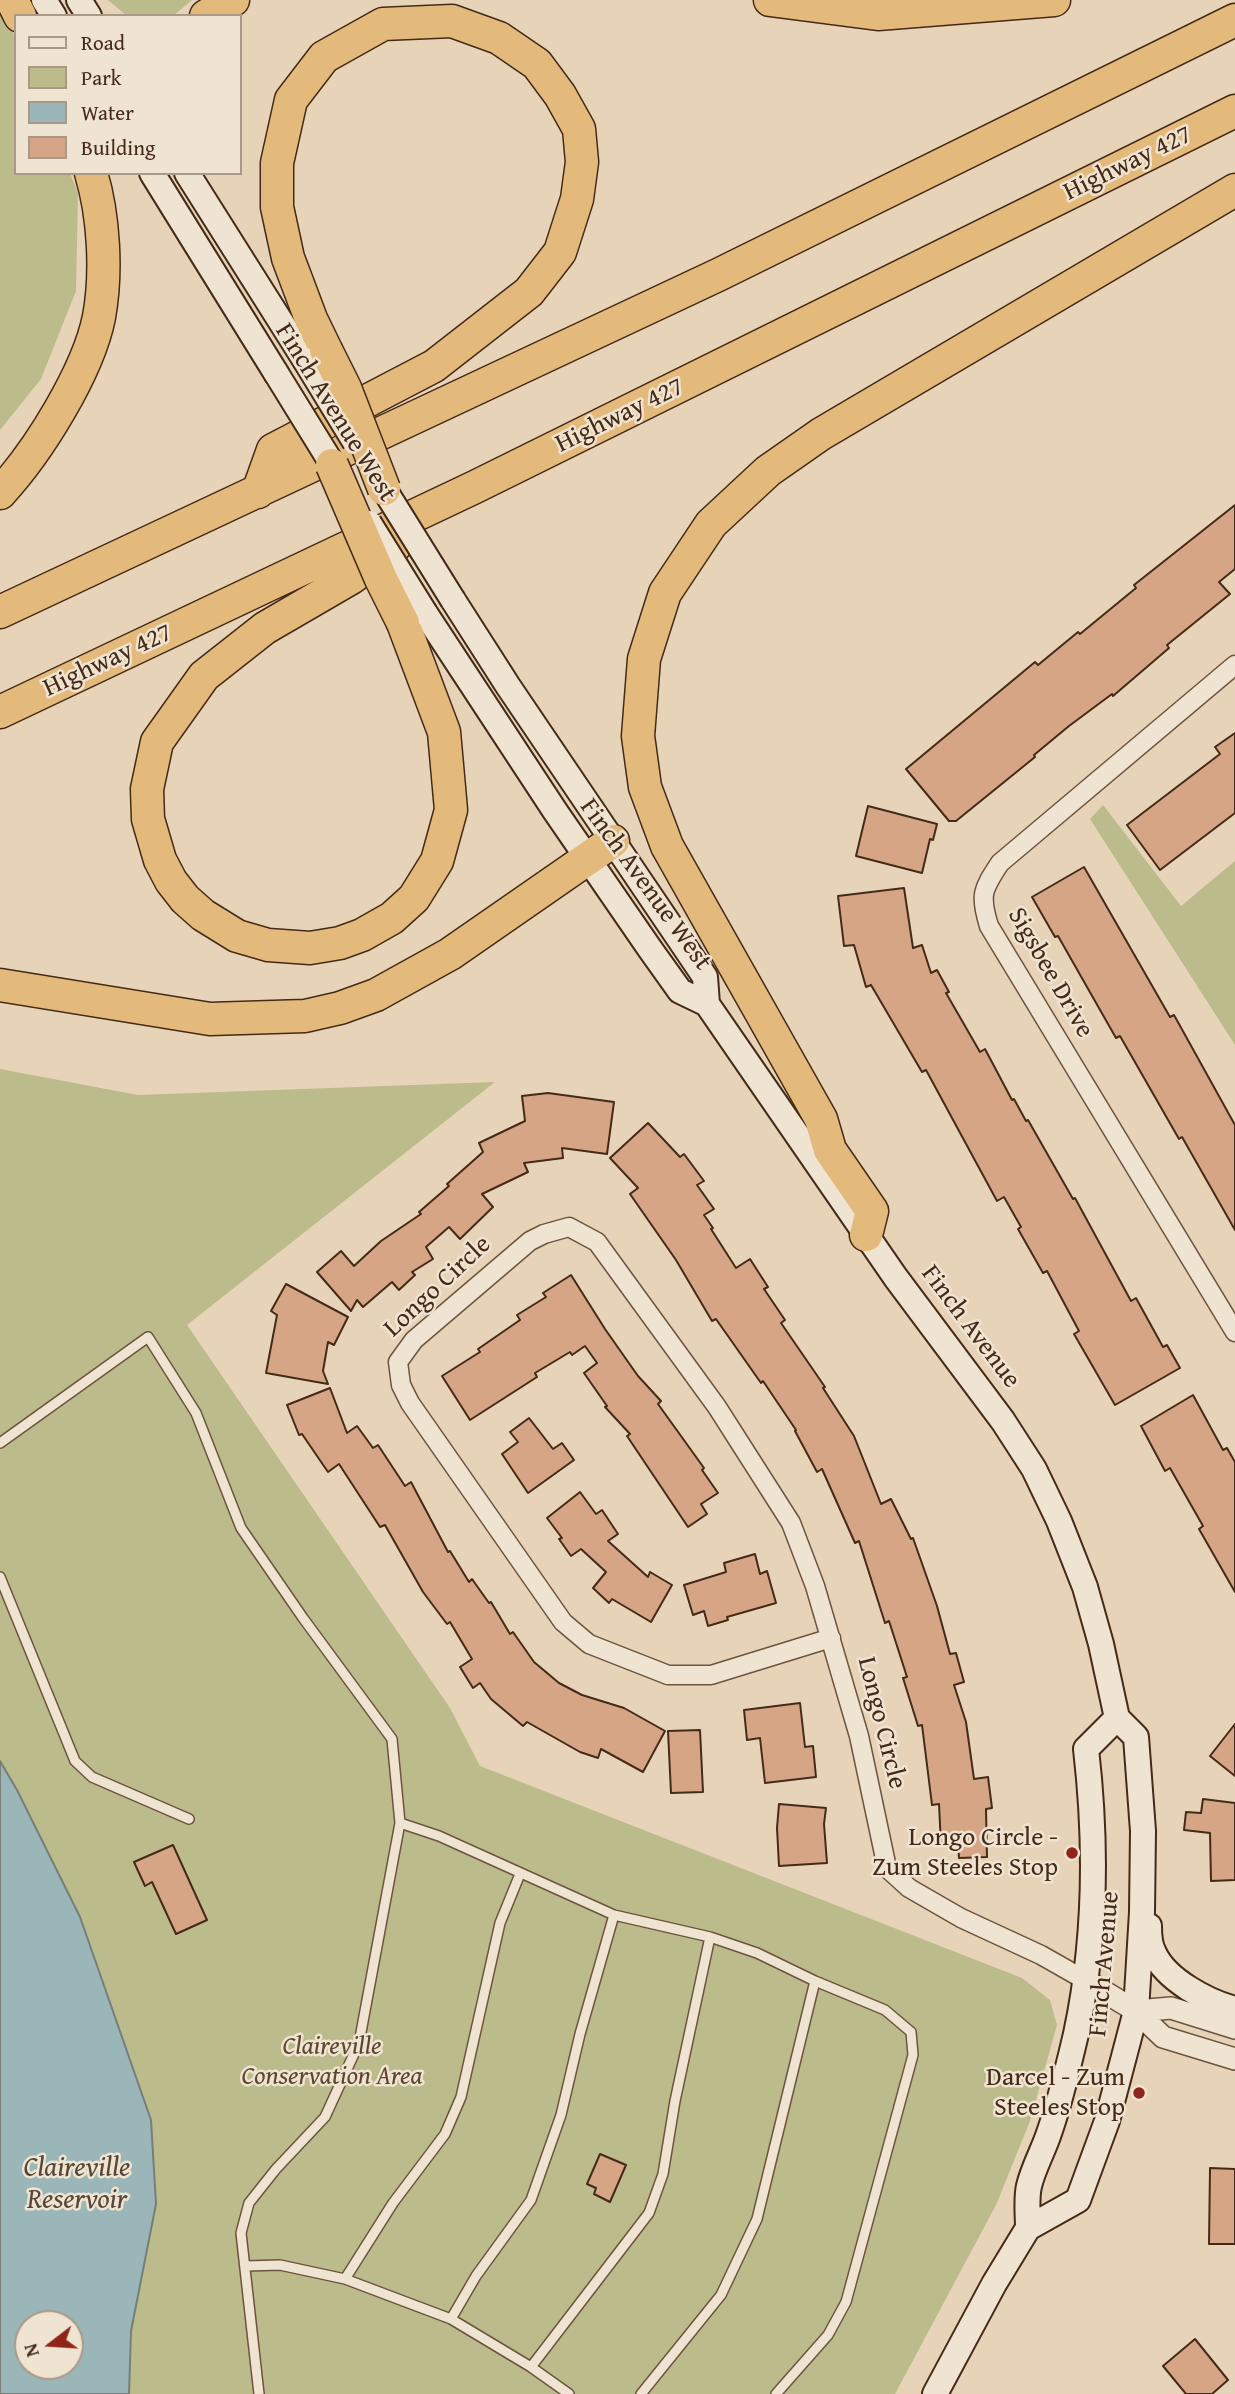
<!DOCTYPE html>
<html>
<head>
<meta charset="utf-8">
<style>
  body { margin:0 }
  #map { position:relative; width:1235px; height:2394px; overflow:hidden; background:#e7d4b8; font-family:"Gentium Book Plus",serif }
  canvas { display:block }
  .legend { position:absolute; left:14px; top:14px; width:228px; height:161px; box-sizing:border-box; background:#efe3d1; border:2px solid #ab9987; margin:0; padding:9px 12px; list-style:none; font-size:21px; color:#442a17 }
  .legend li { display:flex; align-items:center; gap:14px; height:35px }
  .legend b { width:35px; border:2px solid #ab9987 }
  .north { position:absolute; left:14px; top:2310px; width:70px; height:70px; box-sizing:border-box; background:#efe3d1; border:2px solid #ab9987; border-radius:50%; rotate:253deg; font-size:19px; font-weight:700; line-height:28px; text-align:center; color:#442a17 }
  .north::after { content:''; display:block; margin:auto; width:24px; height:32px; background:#8f2418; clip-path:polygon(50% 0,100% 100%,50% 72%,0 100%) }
</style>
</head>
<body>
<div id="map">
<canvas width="1235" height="2394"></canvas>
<ul class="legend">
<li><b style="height:9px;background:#efe3d1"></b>Road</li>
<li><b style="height:19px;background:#bbbb8b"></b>Park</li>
<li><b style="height:19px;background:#9ab6b9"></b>Water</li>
<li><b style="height:19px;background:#d6a586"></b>Building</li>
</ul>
<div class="north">N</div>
</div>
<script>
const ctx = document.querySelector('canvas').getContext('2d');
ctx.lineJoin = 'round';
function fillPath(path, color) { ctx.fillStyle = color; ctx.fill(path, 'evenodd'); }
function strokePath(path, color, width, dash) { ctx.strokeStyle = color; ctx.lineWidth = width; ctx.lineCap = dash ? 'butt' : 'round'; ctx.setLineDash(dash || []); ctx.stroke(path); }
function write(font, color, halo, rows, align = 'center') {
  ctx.font = font + ' "Gentium Book Plus",serif'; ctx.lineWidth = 5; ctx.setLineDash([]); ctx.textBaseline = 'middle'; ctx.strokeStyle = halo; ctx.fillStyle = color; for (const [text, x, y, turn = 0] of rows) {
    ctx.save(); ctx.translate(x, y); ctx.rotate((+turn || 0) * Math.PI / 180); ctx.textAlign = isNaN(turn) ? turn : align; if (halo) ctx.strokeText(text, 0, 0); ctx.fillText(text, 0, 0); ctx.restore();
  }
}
const green = new Path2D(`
  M108,0H192L173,16H127Z
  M0,5L16,39V173H70L78,193L76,291L41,379L0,430Z
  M1103,805L1181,906L1235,861V1045L1090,819Z
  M0,1069L138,1095L495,1082L187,1325L450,1708L480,1766L1022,1978L1050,2000L1057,2025L1030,2121L996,2205L895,2394H0ZM28,2324H70V2366H28Z`);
const water = new Path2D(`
  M0,1761L17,1790L80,1917L151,2120L156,2204L131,2331L129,2394H0ZM28,2324H70V2366H28Z`);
const building = new Path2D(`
  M1235,505V569L1219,582L1230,594L1167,645L1169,648L1113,696L1112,694L1069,726L1034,755L1035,757L956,821H949L906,769L1035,662L1038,665L1078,632L1080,634L1136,588L1134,585Z
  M1235,733V813L1160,870L1127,825L1220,754L1215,747Z
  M868,806L937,824L933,840L930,839L922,873L856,856Z
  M1084,867L1170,1017L1174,1015L1235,1125V1230L1182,1137L1179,1139L1120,1036L1116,1038L1058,936L1055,937L1032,897Z
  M904,888L913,948L922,945L931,973L937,970L949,992L946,993L980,1052L985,1049L1012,1100L1014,1099L1026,1121L1028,1120L1073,1199L1075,1198L1131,1301L1136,1298L1163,1347L1167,1345L1180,1368L1115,1405L1074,1334L1079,1331L1047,1271L1043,1273L1018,1229L1021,1227L1004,1197L997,1201L926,1070L922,1072L871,985L866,987L854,945L844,946L838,896Z
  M548,1093L614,1102L607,1154L562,1148L563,1158L524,1163L528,1172L482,1194L493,1207L460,1239L449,1227L426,1247L433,1259L412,1272L415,1275L399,1290L392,1282L363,1307L357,1300L351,1311L317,1272L341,1251L354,1266L381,1241L421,1214L419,1212L449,1186L447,1184L483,1152L479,1143L525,1121L522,1096Z
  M648,1123L680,1157L684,1154L704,1181L697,1185L714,1209L704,1215L713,1228L711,1229L736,1268L750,1259L768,1287L764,1289L785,1320L781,1323L825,1387L823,1388L854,1436L881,1504L891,1499L911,1539L913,1538L937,1606L950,1654L956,1653L964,1682L954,1685L966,1722L974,1779L988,1777L992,1808L986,1809L987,1857L959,1858L958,1844L941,1845L939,1804L932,1805L922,1725L918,1726L903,1678L907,1677L889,1621L885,1623L859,1541L855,1543L822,1469L817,1472L795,1431L796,1430L763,1381L761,1383L716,1319L712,1321L676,1260L630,1194L638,1188L610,1158Z
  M571,1275L605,1329L638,1376L661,1401L658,1404L704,1468L702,1470L718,1493L701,1504L707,1514L688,1527L627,1436L630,1434L605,1407L607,1406L584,1373L597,1363L585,1346L572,1355L570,1352L535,1373L537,1377L470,1420L442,1376L480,1352L478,1349L520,1320L517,1315L546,1297L543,1293Z
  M286,1284L348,1317L334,1345L328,1342L323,1371L328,1384L266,1373L277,1315L271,1311Z
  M330,1388L347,1433L357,1426L373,1448L378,1445L405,1486L411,1482L448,1552L450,1551L469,1582L472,1579L489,1603L491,1602L510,1634L513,1632L534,1662L559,1683L582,1695L624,1708L665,1731L643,1772L601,1749L598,1758L580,1752L527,1722L523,1726L491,1699L480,1683L473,1688L460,1667L472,1659L450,1622L447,1624L423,1592L385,1525L380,1527L339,1464L328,1472L302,1434L299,1435L287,1405Z
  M1193,1395L1223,1450L1227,1448L1235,1462V1592L1199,1529L1203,1526L1170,1468L1165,1471L1141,1426Z
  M529,1418L553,1449L562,1443L574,1460L528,1493L502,1454L518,1442L510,1432Z
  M580,1492L596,1514L602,1510L618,1534L608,1541L648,1577L650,1572L672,1585L651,1622L612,1599L609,1603L593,1588L606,1572L581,1549L571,1556L559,1539L562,1538L547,1518Z
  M755,1554L760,1574L767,1571L776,1603L727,1617L728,1620L708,1626L704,1611L693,1615L684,1585L726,1572L724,1563Z
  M800,1703L805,1747L813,1746L816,1777L765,1783L760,1738L747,1740L744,1710Z
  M1235,1724V1776L1210,1756Z
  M700,1730L703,1792L671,1793L668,1731Z
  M1203,1799L1235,1803V1880L1211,1881L1210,1833L1184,1830L1186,1812L1201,1813Z
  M779,1804L826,1808L824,1824L827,1863L779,1866L777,1828Z
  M173,1845L207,1920L176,1934L152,1882L145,1886L134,1862Z
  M600,2154L626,2165L610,2202L594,2194L596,2188L587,2184Z
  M1210,2168L1235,2169V2244H1209Z
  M1195,2339L1228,2380L1212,2394H1186L1163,2366Z`);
const service = new Path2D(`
  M0,1443L148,1337L196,1413L241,1528L303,1618L392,1739L400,1823
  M0,1577L75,1761L92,1777L189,1819
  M246,2266L280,2265L345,2279L451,2319L531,2367L569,2394
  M345,2279L393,2203L445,2134L461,2097L500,1923L520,1874
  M451,2319L476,2276L531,2200L561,2115L580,2034L614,1915
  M531,2367L649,2213L663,2174L675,2101L710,1937
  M259,2394L241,2233L249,2203L276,2169L325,2117L359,2043L400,1823L439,1836L614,1915L710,1937L757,1953L815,1981L885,2010L911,2032L913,2055L846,2302L828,2335L776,2394
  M641,2394L721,2295L757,2219L815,1981`);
const minor = new Path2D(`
  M1235,665L1000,863C983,889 979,894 989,926L1235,1332
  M831,1638L711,1675H668L589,1644L563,1622L410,1403L401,1385L398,1362L414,1340L530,1241L544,1234L569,1227L597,1242L717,1407L791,1523L815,1586L859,1736L887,1868L909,1888L961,1918L1041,1955L1085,1980`);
const tertiary = new Path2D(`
  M1085,1980L1136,2011L1163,2037L1235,2059
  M1136,2011L1171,2008L1235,2028`);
const secondary = new Path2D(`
  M44,0L54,16
  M79,0L89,16
  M152,173L276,373
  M187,173L305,360
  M453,600L508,686L705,977L707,1004
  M425,613L555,811L650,949L680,991L707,1004L896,1278L1003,1421L1034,1469L1059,1521L1085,1587L1101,1644L1117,1718L1136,1737L1143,1831L1142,1912L1136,2011L1107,2121L1078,2200L1028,2228L994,2284L935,2394
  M1149,1926C1149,1934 1150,1946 1154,1953C1166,1980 1208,2002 1235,2009
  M1028,2228C1028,2215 1026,2199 1029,2186C1033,2169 1042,2153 1048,2136C1060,2103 1068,2068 1076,2034C1096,1940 1097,1844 1086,1749L1117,1718`);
const motorway = new Path2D(`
  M12,0L20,16
  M770,0L878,14L1054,0
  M206,16L233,0
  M258,492L273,450L434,366L529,292L560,252L577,199L582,162L579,129L560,95L537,64L499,38L452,21L383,24L324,57L291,100L277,163V207L288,258L311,319L326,350
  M0,493C38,452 88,372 99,317C107,273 104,216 91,173
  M395,546L351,578L265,628L204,676L157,742L147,789L148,819L160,860L171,881L185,899L203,915L237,936L268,945L310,948L340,943L362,935L392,918L414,898L437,861L451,810L444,732L403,623
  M0,612L718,275L1235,20
  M0,712L475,487L1235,111
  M0,985L210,1019L305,1016L340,1008L376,995L450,954L613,841
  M866,1235L872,1211L830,1150L821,1119L667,846L645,787L638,736L644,659L665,593L711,524L768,471L821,434L1235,190`);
const secondaryBridge = new Path2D(`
  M305,360L355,442
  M276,373L342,480
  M374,473L453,600
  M369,523L425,613`);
const motorwayBridge = new Path2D(`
  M326,350L345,388L384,489
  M332,465L381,579L403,623`);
const markers = [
  [1072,1853,7,"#8f2418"],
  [1139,2093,7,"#8f2418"]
];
const streetNames = [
  ["Highway 427",1128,164,-26],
  ["Finch Avenue West",335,413,58],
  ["Highway 427",620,416,-26],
  ["Highway 427",108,661,-25],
  ["Finch Avenue West",645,885,54],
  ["Sigsbee Drive",1050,973,60],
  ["Longo Circle",438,1287,-43],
  ["Finch Avenue",970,1327,53],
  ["Longo Circle",881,1723,76],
  ["Finch Avenue",1105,1964,-85]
];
const poiNames = [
  ["Longo Circle -",1058,1838],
  ["Zum Steeles Stop",1058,1868],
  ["Darcel - Zum",1125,2078],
  ["Steeles Stop",1125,2108]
];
const parkNames = [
  ["Claireville",332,2047],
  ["Conservation Area",332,2077]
];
const waterNames = [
  ["Claireville",77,2169],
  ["Reservoir",77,2201]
];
fillPath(green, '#bbbb8b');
fillPath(water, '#9ab6b9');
strokePath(water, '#787e78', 2);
fillPath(building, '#d6a586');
strokePath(building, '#442a17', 2);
strokePath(service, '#6d543f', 12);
strokePath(minor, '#6d543f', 21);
strokePath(tertiary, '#6d543f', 24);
strokePath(secondary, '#442a17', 28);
strokePath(motorway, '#442a17', 35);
strokePath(service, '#efe3d1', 9);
strokePath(minor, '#efe3d1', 18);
strokePath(tertiary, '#efe3d1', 21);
strokePath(secondary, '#efe3d1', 24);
strokePath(motorway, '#e4ba7c', 32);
strokePath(secondaryBridge, '#442a17', 28, []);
strokePath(motorwayBridge, '#442a17', 35, []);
strokePath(secondaryBridge, '#efe3d1', 24);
strokePath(motorwayBridge, '#e4ba7c', 32);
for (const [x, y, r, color] of markers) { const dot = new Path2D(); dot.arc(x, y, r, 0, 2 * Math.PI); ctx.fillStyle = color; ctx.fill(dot); strokePath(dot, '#efe3d1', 2.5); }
write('26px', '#442a17', '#efe3d1', streetNames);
write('26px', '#442a17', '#efe3d1', poiNames, 'right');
write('italic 26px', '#5c472e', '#efe3d1', parkNames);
write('italic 28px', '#554637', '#efe3d1', waterNames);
</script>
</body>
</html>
